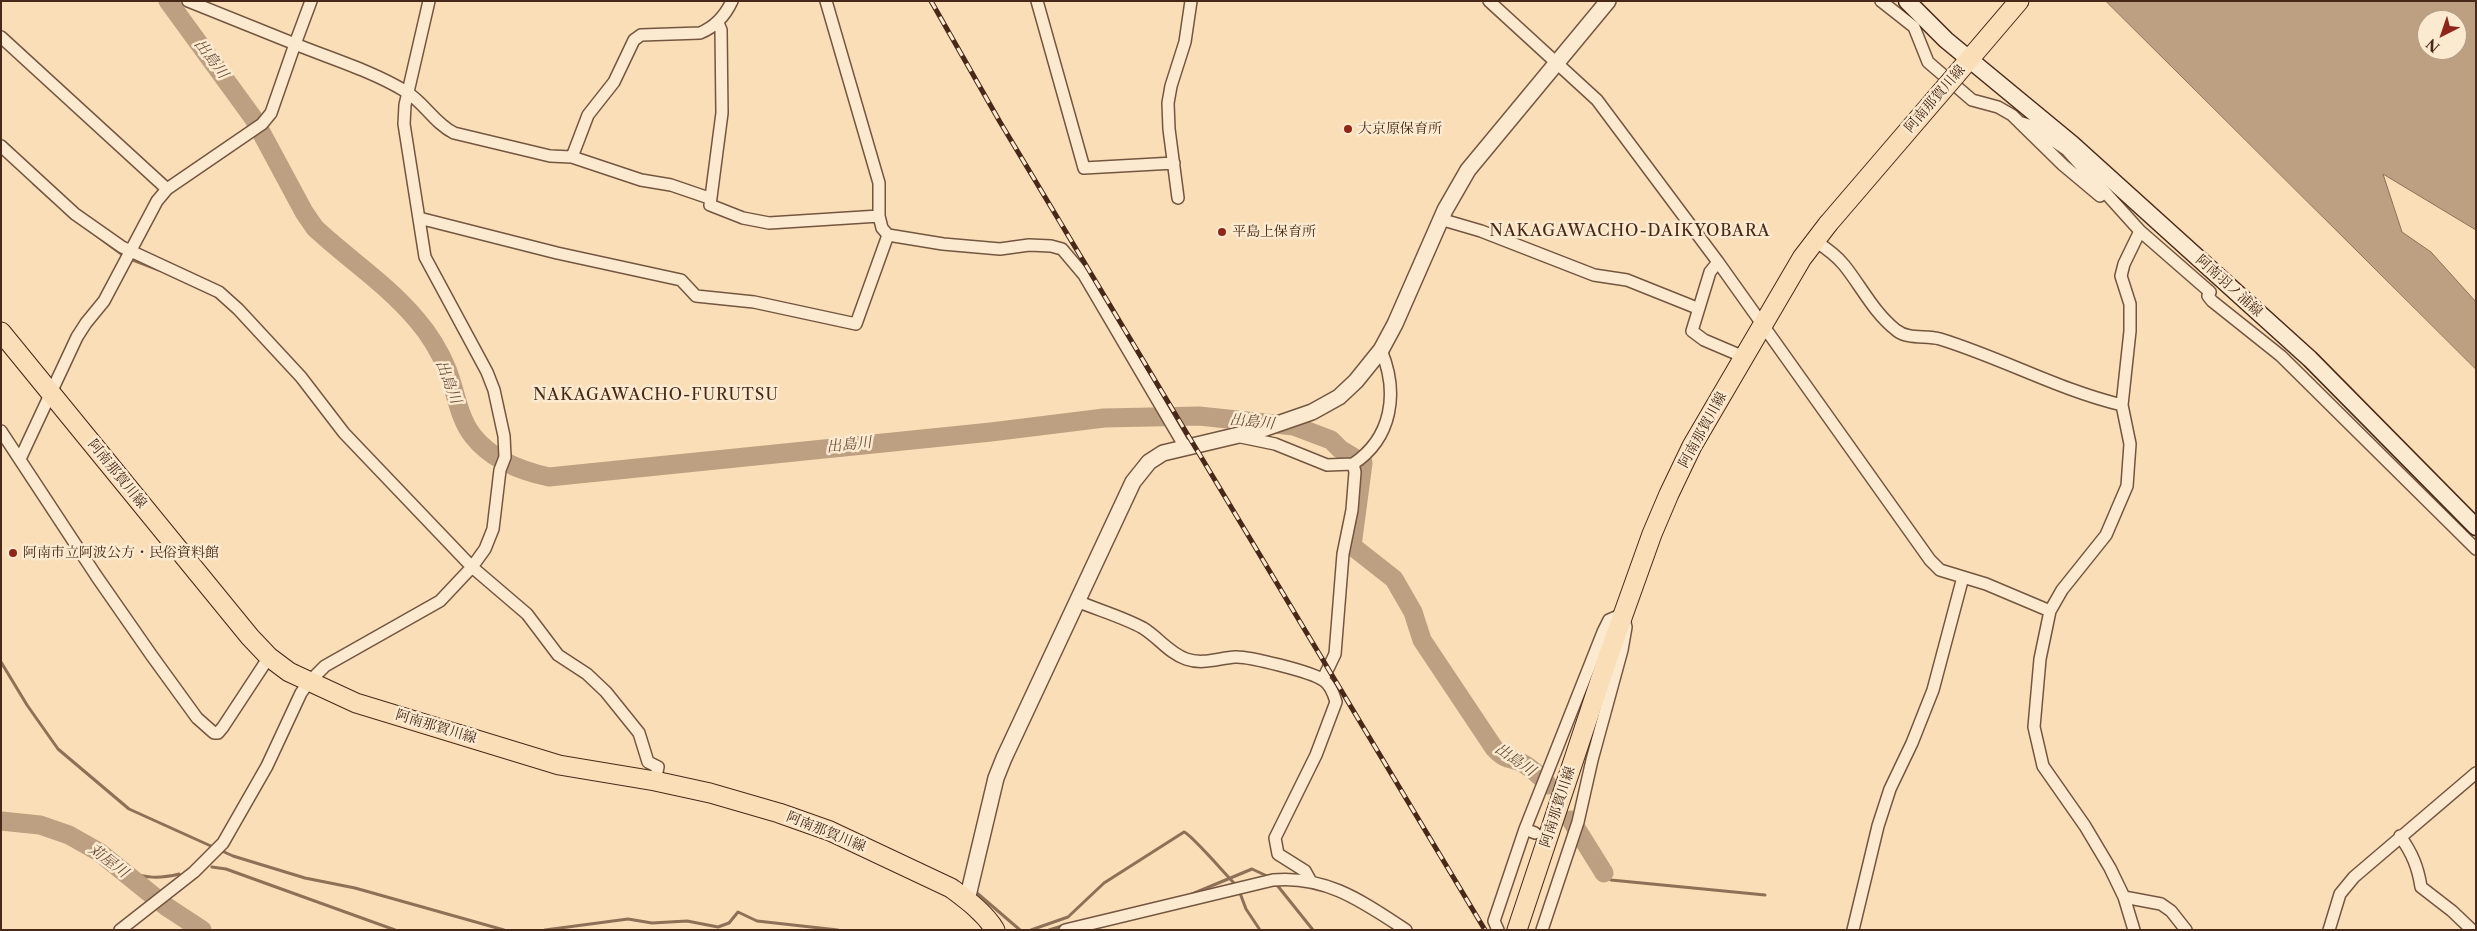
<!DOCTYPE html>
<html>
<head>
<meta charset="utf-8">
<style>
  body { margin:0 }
  #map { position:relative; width:2477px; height:931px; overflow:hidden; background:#f9deb7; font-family:"Libre Caslon Text",serif }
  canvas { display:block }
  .frame { position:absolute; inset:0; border:2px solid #482818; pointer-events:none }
  .north { position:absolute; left:2417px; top:10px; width:50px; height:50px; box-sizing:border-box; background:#fbead0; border:1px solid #b39c86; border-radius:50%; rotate:221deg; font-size:14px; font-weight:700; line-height:20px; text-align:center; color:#482818 }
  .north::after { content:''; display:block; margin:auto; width:18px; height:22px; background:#8f2418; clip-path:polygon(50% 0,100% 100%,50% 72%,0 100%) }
</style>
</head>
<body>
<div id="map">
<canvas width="2477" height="931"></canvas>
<div class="frame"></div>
<div class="north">N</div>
</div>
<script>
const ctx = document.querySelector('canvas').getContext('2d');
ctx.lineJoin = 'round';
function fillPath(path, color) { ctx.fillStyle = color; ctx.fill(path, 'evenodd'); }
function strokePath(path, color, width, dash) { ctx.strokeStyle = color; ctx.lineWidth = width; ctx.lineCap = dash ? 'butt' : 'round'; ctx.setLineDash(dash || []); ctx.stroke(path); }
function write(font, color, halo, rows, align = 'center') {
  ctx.font = font + ' "Libre Caslon Text","Noto Serif JP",serif'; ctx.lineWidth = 5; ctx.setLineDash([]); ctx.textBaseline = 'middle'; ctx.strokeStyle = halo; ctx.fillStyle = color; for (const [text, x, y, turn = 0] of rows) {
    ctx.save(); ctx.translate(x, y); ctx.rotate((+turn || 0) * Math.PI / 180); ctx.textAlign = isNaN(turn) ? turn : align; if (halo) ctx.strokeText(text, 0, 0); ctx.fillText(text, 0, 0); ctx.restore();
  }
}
const water = new Path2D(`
  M2106,1H2476V230L2383,174L2402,232L2431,252L2476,302V369ZM2427,20H2457V50H2427Z`);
const stream = new Path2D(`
  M34,184L53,201
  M89,230L124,256
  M130,259L159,270
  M1,662L27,705L58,749L129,809L233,856L305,878L355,888L504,930
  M212,867L226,869L395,930
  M126,872C146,878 159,879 179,874
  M1604,873L1611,880L1765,895
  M1277,885L1313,930
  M977,893L1020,930
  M1240,893L1246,909L1260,930
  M1192,894L1252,869L1267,876
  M545,930L628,919L652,923L687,921L718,927L729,923L738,912L757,921L838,930
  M1031,930L1068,917L1104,883L1184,832C1191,834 1226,875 1235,884
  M1049,930L1065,925`);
const river = new Path2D(`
  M168,1L254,119L304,212L315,228C348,259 388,285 417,320C429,334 440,352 447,369C456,391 458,417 473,436C491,459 521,471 549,477L991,432L1104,418L1199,416L1294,426L1331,440L1340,449L1363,463L1352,546L1394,579L1413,612L1422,640L1494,748C1508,763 1511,756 1524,764C1534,770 1541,777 1548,785
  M1571,820L1604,873
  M1,821L40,825L69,835L99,852L167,907L202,930`);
const minor = new Path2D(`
  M311,1L295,44C332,59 372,71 405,91C424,102 434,123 454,133L550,156L572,157L641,180L671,185L709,198
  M826,1L879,183V216L882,228L888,235L943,244L1000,249L1029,245L1051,246L1062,249L1084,275L1185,447
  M1037,1L1084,168L1174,163
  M1489,1L1597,100L1718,262L1930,560L1940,570L1986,584L2050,611
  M1881,1L1914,27L1928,62L1972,100L1998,107L2012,115L2063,165L2100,196
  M718,23L721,30L722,113L710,205L743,218L769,223L879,216
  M1,37L167,189
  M2022,123L2032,126L2067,150L2071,146
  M1,146L75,214L122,247L219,292L238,309L301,377L344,433L472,567L527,614L558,655L587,674L606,692L639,733L648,762L658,767L655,781
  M2067,150L2140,231L2124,264L2121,276L2130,304V331L2122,405L2130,444L2127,486L2106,535L2062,590L2050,611L2040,659L2034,727L2043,766L2085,826L2110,868L2124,897L2134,930
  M572,157L588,115L614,82L634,40L641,35L700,33C715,27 725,16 732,1
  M1178,198L1169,129L1168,103L1171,86L1185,42L1191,1
  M419,218L557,253L681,280L696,296L754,302L856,324L888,235
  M1440,219L1481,231L1594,275L1627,280L1697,308
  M2140,231L2210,292L2208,296L2212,301L2281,356L2476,549
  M1815,241C1826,248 1836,255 1844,265C1861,286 1874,313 1896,330C1908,340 1926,335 1940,339C2002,358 2059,390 2122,405
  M1718,262L1710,272L1692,331L1704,340L1744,357
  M1,431L97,577L152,656L197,718L214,733H218L223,727L269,657
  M1241,437L1275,444L1327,465L1353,464C1392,438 1399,393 1381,350
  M20,459L77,337L86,323L104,301L157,201L167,189L262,124L271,113L295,44L188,1
  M1077,601C1098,610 1123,617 1143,628C1159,638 1169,653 1186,659C1203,665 1219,658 1235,657C1248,656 1312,672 1323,680C1330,684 1334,695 1336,702L1316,755L1275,838L1278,854L1305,871L1310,880
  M1323,679L1335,654L1343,554L1352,510L1355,472L1353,464
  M1525,829L1603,632L1609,620L1623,614L1626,627L1622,650L1592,760L1578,822L1542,930
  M2400,836C2412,853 2418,867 2421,887L2452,911L2472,930
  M2124,897L2161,904L2171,911L2186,930
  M120,930L194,872L223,843L267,766L301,693L309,682L325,666L440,601L472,567L485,549L493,529L500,470L505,457L504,436L494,390L487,372L425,257L404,124L405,105L429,1
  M1065,930L1273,880C1326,875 1363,902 1406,930
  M1498,930L1494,921L1525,829L1535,833
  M1853,930L1878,826L1890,789L1912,743L1933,690L1963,577
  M2329,930L2340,894L2354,877L2476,773`);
const tertiary = new Path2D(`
  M967,900L996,778L1004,758L1133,482L1149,462L1163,453L1260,430L1312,412L1339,397L1356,381L1381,350L1395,324L1445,210L1468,170L1608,1`);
const secondary = new Path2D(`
  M1907,1L1946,40L2072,144L2310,359L2476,527`);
const primary = new Path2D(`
  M1955,76L2019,1
  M1,332L250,637L269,657L289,672L356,703L559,765L655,781L710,793L779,813L830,831L951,888C967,900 985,913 995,930
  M1517,930L1608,657L1652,534L1669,494L1692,446L1744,357L1802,258L1828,224`);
const rail = new Path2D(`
  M931,1L1000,122L1485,930`);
const primaryBridge = new Path2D(`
  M1828,224L1955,76`);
const markers = [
  [1348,129,5,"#8f2418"],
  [1222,232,5,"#8f2418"],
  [13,553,5,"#8f2418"]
];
const streetNames = [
  ["阿南那賀川線",1935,99,-49],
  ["阿南羽ノ浦線",2229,286,42],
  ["阿南那賀川線",1703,430,-61],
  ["阿南那賀川線",117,474,51],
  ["阿南那賀川線",436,727,17],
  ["阿南那賀川線",1558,807,-72],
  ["阿南那賀川線",826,832,22]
];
const poiNames = [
  ["大京原保育所",1358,129],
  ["平島上保育所",1232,232],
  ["阿南市立阿波公方・民俗資料館",23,553]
];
const waterNames = [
  ["出島川",211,59,53],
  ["出島川",448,382,69],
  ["出島川",1252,422,6],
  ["出島川",849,445,-6],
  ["出島川",1515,760,35],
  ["苅屋川",108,861,37]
];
const quarterNames = [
  ["NAKAGAWACHO-DAIKYOBARA",1630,231],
  ["NAKAGAWACHO-FURUTSU",656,395]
];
fillPath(water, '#bda081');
strokePath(water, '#8e7057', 1);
strokePath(stream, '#8e7057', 3);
strokePath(river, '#bda081', 19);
strokePath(minor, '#745640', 14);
strokePath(tertiary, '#745640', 18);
strokePath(secondary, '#482818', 19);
strokePath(primary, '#482818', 21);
strokePath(minor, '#fbead0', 11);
strokePath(tertiary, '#fbead0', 15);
strokePath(secondary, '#fbead0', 16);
strokePath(primary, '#f9deb7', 19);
strokePath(rail, '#482818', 5);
strokePath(rail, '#fbead0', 3, [9]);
strokePath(primaryBridge, '#482818', 21, []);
strokePath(primaryBridge, '#f9deb7', 19);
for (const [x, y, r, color] of markers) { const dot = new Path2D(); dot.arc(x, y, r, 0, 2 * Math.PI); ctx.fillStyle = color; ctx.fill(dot); strokePath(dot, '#fbead0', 2); }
write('14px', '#482818', '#fbead0', streetNames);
write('14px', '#482818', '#fbead0', poiNames, 'left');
write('italic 15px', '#6b4c38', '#fbead0', waterNames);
ctx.letterSpacing = '1px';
write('16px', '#482818', '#fbead0', quarterNames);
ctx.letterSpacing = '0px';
</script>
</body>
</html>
